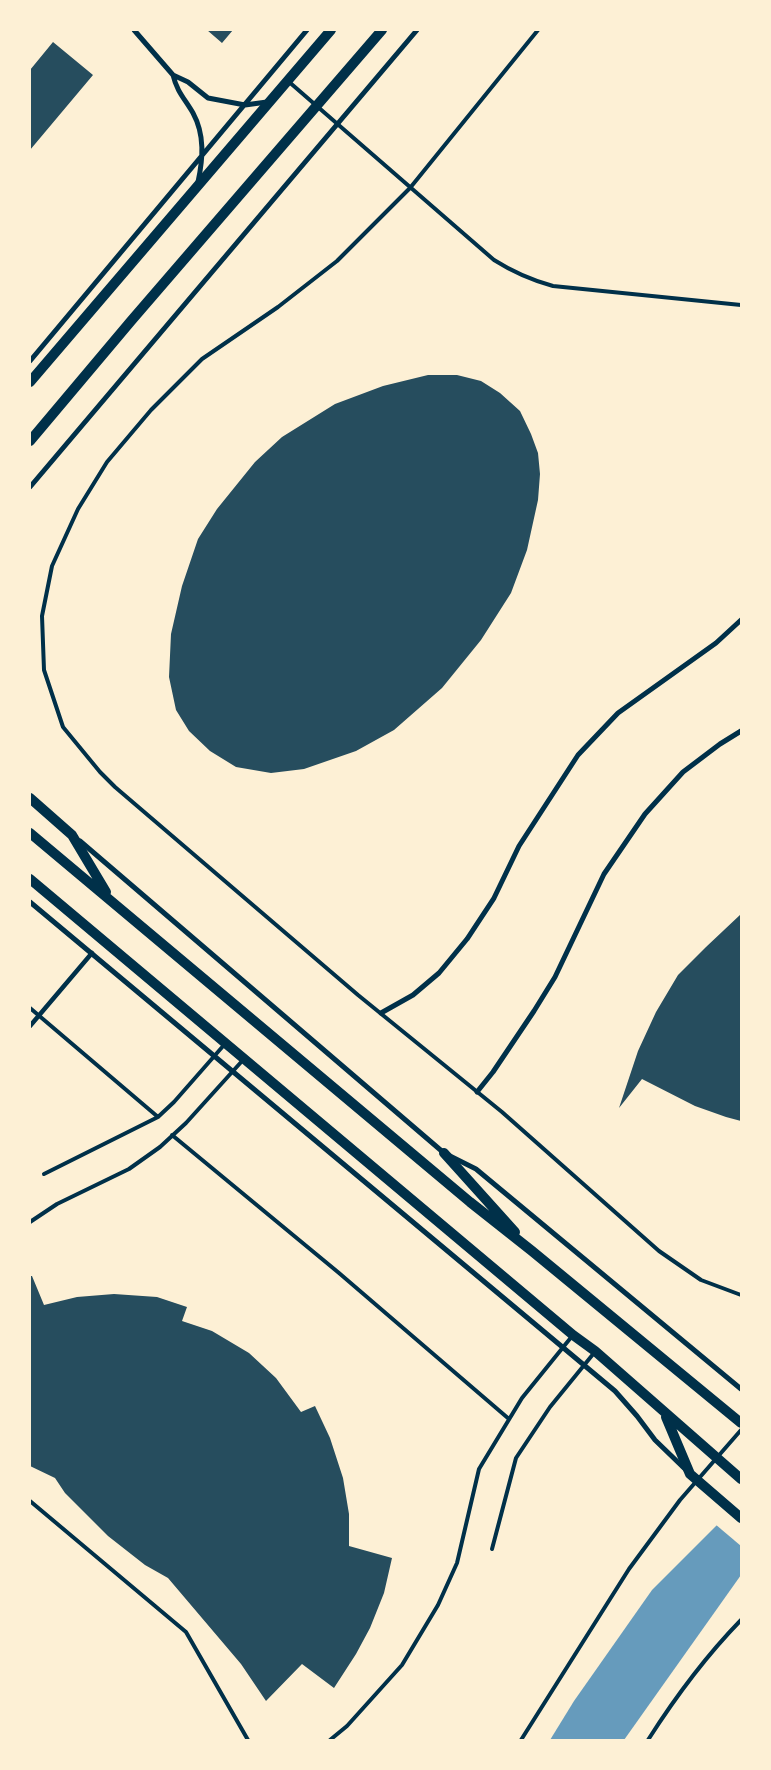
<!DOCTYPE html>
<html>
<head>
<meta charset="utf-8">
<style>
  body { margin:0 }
  #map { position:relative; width:771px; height:1770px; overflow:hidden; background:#fdf0d5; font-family:Quicksand,sans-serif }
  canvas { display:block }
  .frame { position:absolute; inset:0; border:31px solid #fdf0d5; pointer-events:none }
</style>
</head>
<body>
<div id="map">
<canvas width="771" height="1770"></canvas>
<div class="frame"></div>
</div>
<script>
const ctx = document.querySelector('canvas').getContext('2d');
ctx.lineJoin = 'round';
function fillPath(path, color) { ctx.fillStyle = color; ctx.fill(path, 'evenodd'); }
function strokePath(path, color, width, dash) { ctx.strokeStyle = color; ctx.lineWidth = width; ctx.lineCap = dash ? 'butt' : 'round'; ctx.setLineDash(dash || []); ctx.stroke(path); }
const water = new Path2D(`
  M741,1501V1575L624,1740H550L574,1701L652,1590Z`);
const pier = new Path2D(`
  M741,1499V1546L715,1524Z`);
const building = new Path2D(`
  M207,30H233L222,43Z
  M53,42L93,75L30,150V70Z
  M428,375H457L481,381L500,393L520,411L531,434L538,453L540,474L538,500L527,550L511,593L481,640L442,688L394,730L356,751L304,769L271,773L236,767L210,751L189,731L176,710L169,677L171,634L182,586L198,539L217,509L255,462L282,437L335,404L383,386Z
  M741,914V1121L726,1117L695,1106L642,1079L619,1108L638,1051L656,1012L678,975L706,947Z
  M30,1276H32L44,1305L77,1297L114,1294L157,1297L187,1307L182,1321L212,1331L249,1353L276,1378L301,1412L315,1406L330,1438L343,1478L349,1514V1546L392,1558L384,1593L370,1628L356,1654L334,1688L302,1664L266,1701L241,1664L168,1578L145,1565L108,1536L65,1493L55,1478L30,1466Z`);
const service = new Path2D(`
  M538,30L410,188L337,261L278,307L202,359L151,410L107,462L78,509L52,566L42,616L44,670L63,727L100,772L115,787L358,995L502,1112L659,1251L701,1280L741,1295
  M288,81L494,260C513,272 531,280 553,286L741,305
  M30,1008L158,1117
  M172,1135L339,1273L509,1419
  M44,1174L158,1117L174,1102L224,1045
  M30,1222L57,1204L129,1169L160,1147L186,1123L243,1060
  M30,1501L186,1632L248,1740
  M492,1549L516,1458L550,1407L594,1353
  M330,1740L347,1726L402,1665L438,1605L457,1563L479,1469L522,1398L573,1335
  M521,1740L629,1569L680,1500L741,1430
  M648,1740C676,1696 705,1657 741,1620`);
const pedestrian = new Path2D(`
  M30,1026L92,953`);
const minor = new Path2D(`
  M134,30L173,75L188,82L208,98L245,105L267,102
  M173,75C177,92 185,99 193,113C205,135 203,159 198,182
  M30,361L307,30
  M30,487L417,30
  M80,841L444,1153L476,1169L741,1389
  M30,902L615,1391L637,1416L655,1440L686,1470
  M381,1013L413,995L439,973L467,939L494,898L519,846L578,755L618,713L716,643L741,620
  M477,1092L493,1072L534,1011L555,977L604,874L645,814L683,772L720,744L741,731`);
const secondary = new Path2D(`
  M30,382L331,30
  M30,441L131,321L382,30
  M30,798L72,835L106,892
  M30,833L470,1202L532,1251L741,1423
  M30,879L573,1335L595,1351L741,1479
  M444,1153L515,1232
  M666,1417L690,1474L741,1518`);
fillPath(water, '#669bbc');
fillPath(pier, '#fdf0d5');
fillPath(building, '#264d5e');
strokePath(service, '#003049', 4);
strokePath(pedestrian, '#003049', 4.5);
strokePath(minor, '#003049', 5);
strokePath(secondary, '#003049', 10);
</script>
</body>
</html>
